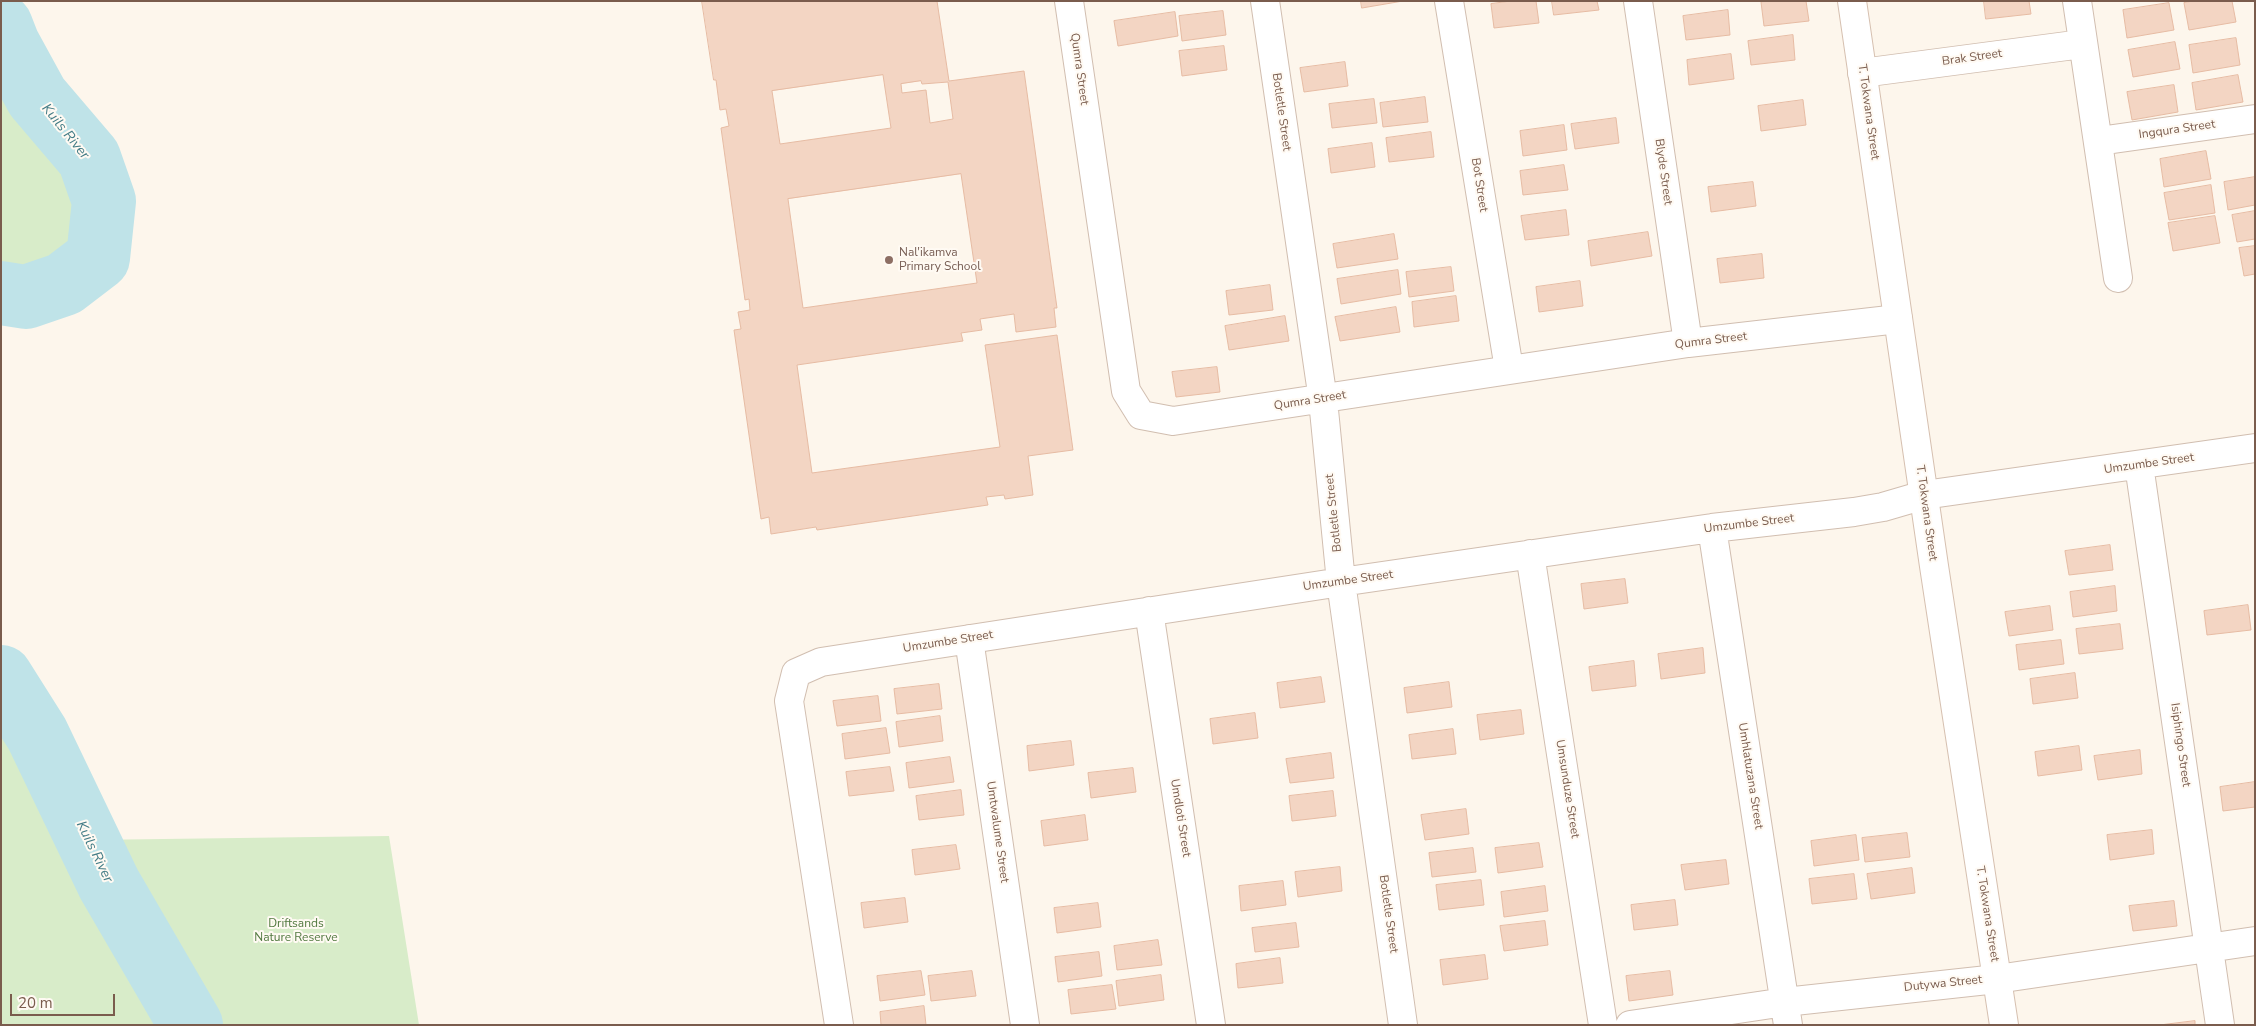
<!DOCTYPE html>
<html>
<head>
<meta charset="utf-8">
<style>
  body { margin:0 }
  #map { position:relative; width:2256px; height:1026px; overflow:hidden; background:#fdf6ec; font-family:"Nunito Sans",sans-serif }
  canvas { display:block }
  .frame { position:absolute; inset:0; border:2px solid #7a5c4d; pointer-events:none }
  .scale { position:absolute; left:10px; top:994px; width:105px; height:22px; box-sizing:border-box; border:2px solid #7a5c4d; border-top:0; padding-left:6px; font-size:15px; line-height:18px; white-space:nowrap; color:#7a5c4d; -webkit-text-stroke:4px #fffaf3; paint-order:stroke }
</style>
</head>
<body>
<div id="map">
<canvas width="2256" height="1026"></canvas>
<div class="frame"></div>
<div class="scale">20 m</div>
</div>
<script>
const ctx = document.querySelector('canvas').getContext('2d');
ctx.lineJoin = 'round';
function fillPath(path, color) { ctx.fillStyle = color; ctx.fill(path, 'evenodd'); }
function strokePath(path, color, width, dash) { ctx.strokeStyle = color; ctx.lineWidth = width; ctx.lineCap = dash ? 'butt' : 'round'; ctx.setLineDash(dash || []); ctx.stroke(path); }
function write(font, color, halo, rows, align = 'center') {
  ctx.font = font + ' "Nunito Sans",sans-serif'; ctx.lineWidth = 4; ctx.setLineDash([]); ctx.textBaseline = 'middle'; ctx.strokeStyle = halo; ctx.fillStyle = color; for (const [text, x, y, turn = 0] of rows) {
    ctx.save(); ctx.translate(x, y); ctx.rotate((+turn || 0) * Math.PI / 180); ctx.textAlign = isNaN(turn) ? turn : align; if (halo) ctx.strokeText(text, 0, 0); ctx.fillText(text, 0, 0); ctx.restore();
  }
}
const green = new Path2D(`
  M1,26L8,44L37,97L89,158L104,201L98,258L64,284L26,297L1,293Z
  M1,677L37,734L88,840L389,836L419,1025H1Z`);
const river = new Path2D(`
  M1,26L8,44L37,97L89,158L104,201L98,258L64,284L26,297L1,293
  M1,677L37,734L109,884L191,1025`);
const building = new Path2D(`
  M702,1H937L949,81L1024,71L1057,308H1054L1056,327L1016,332L1014,314L980,319L982,330L961,333L963,341L797,365L812,473L1000,447L985,345L1057,335L1073,450L1028,456L1033,495L1005,499L1004,495L986,497L988,505L817,530L816,527L771,534L769,517L761,519L734,330L741,329L738,312L750,310L749,299L745,300L721,128L729,126L726,109L720,110L716,80H714ZM883,75L891,128L780,144L772,91ZM921,81L922,84L948,82L953,119L930,123L926,90L902,93L901,84ZM961,174L977,283L803,308L788,199Z
  M1361,1H1403L1362,8Z
  M1511,1H1536L1539,23L1494,28L1491,4Z
  M1552,1H1597L1599,10L1554,15Z
  M1806,1L1809,21L1764,26L1761,2Z
  M1984,1H2029L2031,14L1986,19Z
  M2193,1H2232L2236,22L2189,30L2184,3Z
  M2169,3L2174,30L2127,38L2123,10Z
  M1728,10L1730,35L1686,40L1683,16Z
  M1223,11L1226,35L1182,41L1179,16Z
  M1175,12L1178,36L1118,46L1114,21Z
  M1793,35L1795,60L1751,65L1748,41Z
  M2236,38L2240,65L2193,73L2189,45Z
  M2175,42L2180,69L2133,77L2128,50Z
  M1224,46L1227,70L1182,76L1179,51Z
  M1731,54L1734,79L1689,85L1687,60Z
  M1345,62L1348,86L1304,92L1300,68Z
  M2238,75L2243,102L2196,110L2192,83Z
  M2174,85L2178,112L2132,120L2127,92Z
  M1425,97L1428,122L1383,127L1380,103Z
  M1374,99L1377,123L1332,128L1329,104Z
  M1803,100L1806,125L1761,131L1758,106Z
  M1616,118L1619,143L1575,149L1571,124Z
  M1564,125L1567,150L1523,156L1520,131Z
  M1431,132L1434,157L1389,162L1386,138Z
  M1372,143L1375,167L1331,173L1328,149Z
  M2206,151L2211,179L2164,187L2160,159Z
  M1564,165L1568,190L1523,195L1520,171Z
  M2255,177V205L2228,210L2224,182Z
  M1753,182L1756,206L1711,212L1708,187Z
  M2211,185L2215,213L2169,220L2164,193Z
  M1566,210L1569,235L1525,240L1521,216Z
  M2255,211V239L2237,242L2232,215Z
  M2215,216L2220,243L2173,251L2168,223Z
  M1648,232L1652,256L1591,266L1588,241Z
  M1394,234L1398,259L1337,268L1333,244Z
  M2255,246V274L2244,276L2239,248Z
  M1762,254L1764,278L1720,283L1717,259Z
  M1451,267L1454,291L1409,297L1406,272Z
  M1398,270L1401,294L1341,304L1337,279Z
  M1580,281L1583,306L1539,312L1536,287Z
  M1270,285L1273,310L1229,315L1226,291Z
  M1456,296L1459,321L1414,327L1412,302Z
  M1396,307L1400,332L1340,341L1335,317Z
  M1285,316L1289,341L1229,350L1225,326Z
  M1217,367L1220,392L1176,397L1172,372Z
  M2110,545L2113,570L2069,575L2065,551Z
  M1625,579L1628,603L1584,609L1581,584Z
  M2115,586L2117,611L2073,617L2070,592Z
  M2248,605L2251,630L2207,635L2204,611Z
  M2050,606L2053,630L2009,636L2005,612Z
  M2120,624L2123,649L2079,654L2076,629Z
  M2061,640L2064,664L2019,670L2016,645Z
  M1703,648L1705,673L1661,679L1658,654Z
  M1634,661L1636,686L1592,691L1589,667Z
  M2075,673L2078,698L2033,704L2030,679Z
  M1321,677L1325,702L1280,708L1277,683Z
  M1449,682L1452,707L1407,713L1404,688Z
  M939,684L942,709L897,714L894,689Z
  M878,696L881,721L837,726L833,701Z
  M1521,710L1524,734L1480,740L1477,715Z
  M1255,713L1258,738L1213,744L1210,719Z
  M940,716L943,741L899,747L896,722Z
  M886,728L890,753L845,759L842,734Z
  M1453,729L1456,754L1412,759L1409,735Z
  M1071,741L1074,765L1029,771L1027,746Z
  M2079,746L2082,770L2038,776L2035,752Z
  M2140,750L2142,774L2098,780L2094,756Z
  M1331,753L1334,778L1290,783L1286,759Z
  M950,757L954,782L909,788L906,763Z
  M890,767L894,791L849,796L846,772Z
  M1133,768L1136,792L1091,798L1088,773Z
  M2255,782V807L2223,811L2220,787Z
  M961,790L964,815L919,820L916,796Z
  M1333,791L1336,816L1292,821L1289,796Z
  M1466,809L1469,834L1425,840L1421,815Z
  M1085,815L1088,840L1044,846L1041,821Z
  M2152,830L2154,854L2110,860L2107,835Z
  M1907,833L1910,857L1865,862L1862,838Z
  M1856,835L1859,860L1814,866L1811,841Z
  M1539,843L1543,867L1498,873L1495,848Z
  M956,845L960,869L915,875L912,850Z
  M1473,848L1476,872L1432,877L1429,853Z
  M1726,860L1729,884L1685,890L1681,865Z
  M1340,867L1342,891L1298,897L1295,872Z
  M1912,868L1915,893L1871,899L1867,874Z
  M1854,874L1857,899L1812,904L1809,879Z
  M1481,880L1484,905L1439,910L1436,885Z
  M1283,881L1286,905L1241,911L1239,886Z
  M1545,886L1548,911L1504,917L1501,892Z
  M905,898L908,922L864,928L861,903Z
  M1675,900L1678,925L1634,930L1631,905Z
  M2174,901L2177,926L2133,931L2129,906Z
  M1098,903L1101,927L1057,933L1054,908Z
  M1545,921L1548,945L1504,951L1500,926Z
  M1296,923L1299,947L1255,952L1252,928Z
  M1158,940L1162,965L1117,970L1114,946Z
  M1099,952L1102,976L1058,982L1055,957Z
  M1485,955L1488,979L1443,985L1440,960Z
  M1280,958L1283,983L1238,988L1236,964Z
  M921,971L925,995L880,1001L877,976Z
  M972,971L976,996L931,1001L928,976Z
  M1670,971L1673,995L1629,1001L1626,976Z
  M1161,975L1164,1000L1119,1006L1116,981Z
  M1112,985L1116,1009L1071,1014L1068,990Z
  M924,1006L926,1025H881L880,1012Z
  M2195,1021V1025H2160Z`);
const street = new Path2D(`
  M1069,1L1126,391L1141,415L1173,421L1688,343L1898,319
  M1265,1L1323,400L1341,582L1403,1025
  M1449,1L1509,369
  M1638,1L1688,343
  M2077,1L2118,278
  M1862,73L2082,44
  M2099,141L2255,119
  M2139,465L2220,1025
  M1712,528L1788,1025
  M1530,554L1603,1025
  M1149,611L1211,1025
  M969,639L1025,1025
  M839,1025L789,701L796,673L821,662L1341,582L1712,528L1854,512L1883,507L1924,495L2255,448
  M1630,1025L1785,1002L1997,979L2255,941`);
const secondary = new Path2D(`
  M1852,1L1934,566L2004,1025`);
const markers = [
  [889,260,5,"#8d6e63"]
];
const streetNames = [
  ["Brak Street",1972,58,-8],
  ["Qumra Street",1079,69,82],
  ["Botletle Street",1281,112,82],
  ["T. Tokwana Street",1868,112,82],
  ["Ingqura Street",2177,130,-8],
  ["Blyde Street",1663,172,82],
  ["Bot Street",1479,185,81],
  ["Qumra Street",1711,341,-7],
  ["Qumra Street",1310,401,-9],
  ["Umzumbe Street",2149,464,-8],
  ["Botletle Street",1334,513,-96],
  ["T. Tokwana Street",1926,513,82],
  ["Umzumbe Street",1749,524,-7],
  ["Umzumbe Street",1348,581,-8],
  ["Umzumbe Street",948,642,-9],
  ["Isiphingo Street",2180,745,82],
  ["Umhlatuzana Street",1750,776,81],
  ["Umsunduze Street",1567,789,81],
  ["Umdloti Street",1180,818,81],
  ["Umtwalume Street",997,832,82],
  ["Botletle Street",1388,914,82],
  ["T. Tokwana Street",1987,914,81],
  ["Dutywa Street",1943,984,-6]
];
const educationNames = [
  ["Nal'ikamva",899,253],
  ["Primary School",899,267]
];
const parkNames = [
  ["Driftsands",296,924],
  ["Nature Reserve",296,938]
];
const waterNames = [
  ["Kuils River",65,132,51],
  ["Kuils River",94,852,64]
];
fillPath(green, '#d8ecc9');
strokePath(river, '#bfe3e8', 64);
fillPath(building, '#f3d5c3');
strokePath(building, '#e6bba3', 1);
strokePath(street, '#d1beb0', 30);
strokePath(secondary, '#d6c0b0', 30);
strokePath(street, '#fff', 28);
strokePath(secondary, '#fff', 28);
for (const [x, y, r, color] of markers) { const dot = new Path2D(); dot.arc(x, y, r, 0, 2 * Math.PI); ctx.fillStyle = color; ctx.fill(dot); strokePath(dot, '#fffaf3', 2); }
write('12px', '#7a5c4d', '#fffaf3', streetNames);
write('12px', '#785e54', '#fffaf3', educationNames, 'left');
write('12px', '#537a41', '#fffaf3', parkNames);
write('italic 14px', '#437c86', '#fffaf3', waterNames);
</script>
</body>
</html>
